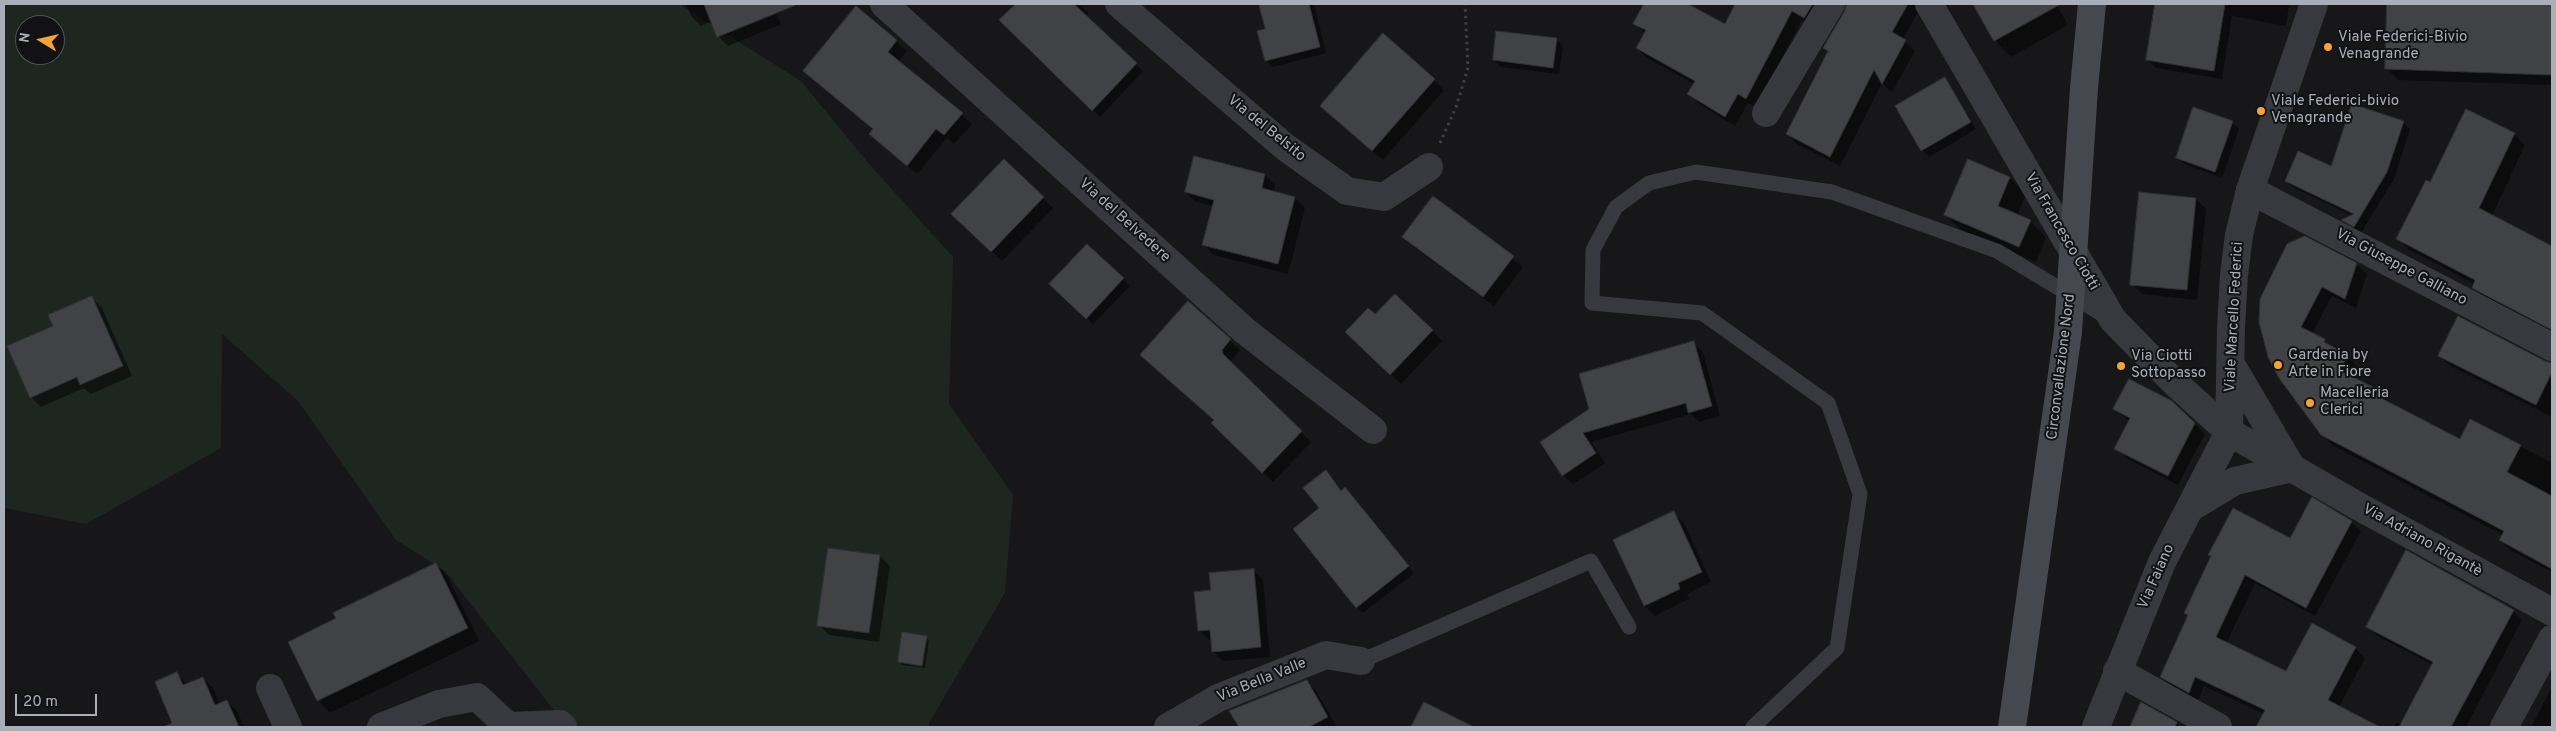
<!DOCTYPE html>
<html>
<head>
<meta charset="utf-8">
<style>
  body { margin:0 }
  #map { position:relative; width:2556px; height:731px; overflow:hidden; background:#171719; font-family:Overpass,sans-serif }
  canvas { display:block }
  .frame { position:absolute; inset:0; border:5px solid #a8afb9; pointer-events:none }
  .north { position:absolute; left:15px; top:15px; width:50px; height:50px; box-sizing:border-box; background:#121214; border:1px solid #4e5156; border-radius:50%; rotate:279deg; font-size:14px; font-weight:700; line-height:20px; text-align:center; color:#a8afb9 }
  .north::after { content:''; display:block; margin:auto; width:18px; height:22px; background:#f7a331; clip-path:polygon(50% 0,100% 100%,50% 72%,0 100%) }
  .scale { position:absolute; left:15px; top:694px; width:82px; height:22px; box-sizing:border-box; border:2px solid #a8afb9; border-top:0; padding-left:6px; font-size:15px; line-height:18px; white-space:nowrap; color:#a8afb9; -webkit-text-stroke:4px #121214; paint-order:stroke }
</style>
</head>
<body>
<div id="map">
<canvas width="2556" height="731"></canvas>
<div class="frame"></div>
<div class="north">N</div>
<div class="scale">20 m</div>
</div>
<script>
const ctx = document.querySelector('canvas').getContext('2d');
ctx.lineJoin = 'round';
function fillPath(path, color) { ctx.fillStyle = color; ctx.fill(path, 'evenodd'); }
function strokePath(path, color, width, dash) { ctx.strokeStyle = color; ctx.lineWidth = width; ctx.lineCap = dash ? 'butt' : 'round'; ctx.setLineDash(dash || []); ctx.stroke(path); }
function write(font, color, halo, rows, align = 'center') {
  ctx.font = font + ' Overpass,sans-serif'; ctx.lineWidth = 4; ctx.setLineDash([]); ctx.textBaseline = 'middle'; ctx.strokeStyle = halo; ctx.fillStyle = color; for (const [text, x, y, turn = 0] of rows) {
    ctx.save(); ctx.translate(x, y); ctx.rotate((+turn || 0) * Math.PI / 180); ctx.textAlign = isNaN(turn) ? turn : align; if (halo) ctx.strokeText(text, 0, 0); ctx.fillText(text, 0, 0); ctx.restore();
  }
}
const green = new Path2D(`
  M4,4H679L801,81L870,165L953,257L949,404L1013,495L1005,593L929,723V727H567L445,571L396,540L298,401L222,334L221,448L86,524L4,508ZM25,25H55V55H25Z`);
const shadow = new Path2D(`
  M686,4H773L776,11L721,34V36L777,14L781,24L728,46L718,36L712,21L701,26L691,16Z
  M1018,4H1079L1089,13L1086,16L1143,71L1100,117L1001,20Z
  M1260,4H1314L1326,53L1273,67L1266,60L1267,30Z
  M1645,4H1685L1725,26L1736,4H1830L1815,27L1802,20L1756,107L1748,103L1735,126L1698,103L1689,94L1694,84L1647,58L1637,48L1645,34L1635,23Z
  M1848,4L1922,5L1902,40L1915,51L1892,92L1882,83L1840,166L1797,144L1788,134L1829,52Z
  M1974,4H2056L2068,25L2011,57L1995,40Z
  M2156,4H2289L2286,26L2232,16L2222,79L2156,68L2147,60Z
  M2388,4H2552V85L2398,80L2386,68Z
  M856,8L907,51L898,62L972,124L954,144L947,138L917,174L870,134L874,130L804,71Z
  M1556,39L1563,46L1559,74L1501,67L1494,60Z
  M1944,79L1951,86L1976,129L1929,157L1922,150Z
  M1434,80L1444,90L1383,160L1322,106Z
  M2232,122L2239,129L2222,178L2184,164L2177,157Z
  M2403,122L2410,129L2394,179L2361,233L2344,220L2353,216L2293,187L2286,181L2332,167Z
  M2514,134L2525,145L2492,216L2552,247V335L2484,298L2473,287L2475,284L2408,249L2397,238Z
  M1968,160L2010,178L2026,194L2017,216L2030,221L2046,238L2036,262L1962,231L1945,214Z
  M1265,175L1275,185L1273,192L1295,198L1305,208L1288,274L1214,255L1204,245L1213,206L1196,202L1186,192Z
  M1043,198L1053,208L1002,261L963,224Z
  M1433,198L1523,267L1494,306L1414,247L1404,237Z
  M2196,199L2206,209L2197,300L2142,294L2132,284Z
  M1087,246L1130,286L1093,324L1051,284Z
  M2356,264L2367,274L2356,308L2332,296L2312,334L2347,356L2357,366L2351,377L2381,393L2391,403L2461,440L2471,420L2550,462L2552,457V572L2510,550L2500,540L2503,535L2332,445L2322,434L2260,322Z
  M1395,295L1442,341L1401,384L1347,332L1375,316Z
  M92,298L102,308L132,376L91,394L84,388L41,407L31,397L55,326Z
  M1188,302L1240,350L1231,361L1233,365L1311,442L1273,482L1213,423L1215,421L1152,365Z
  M1693,343L1703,352L1720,416L1699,422L1691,414L1591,442L1605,463L1573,484L1563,475L1542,442Z
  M2440,356L2552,364V417L2450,366Z
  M2115,409L2194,423L2205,434L2178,485L2126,458L2116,448L2129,421Z
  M1332,479L1342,492L1345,489L1352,495L1414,573L1363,613L1357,607L1321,508Z
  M1674,513L1684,523L1711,582L1687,594L1689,599L1655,616L1645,606L1615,541Z
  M2351,522L2361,531L2315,616L2255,583L2226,644L2287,672L2312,625L2355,648L2365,658L2339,707L2377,727H2256L2264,714L2204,686L2198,701L2171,686L2161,677L2189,617L2186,613L2290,540Z
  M880,556L890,566L879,642L829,635L819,625Z
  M436,564L448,577L479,641L330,713L318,700L338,619Z
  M1253,570L1263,580L1270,657L1223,661L1213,651L1212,640H1209L1199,630L1212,591Z
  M2513,611L2522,620L2466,727H2394L2396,722L2401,725L2433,665L2377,636L2368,626Z
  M926,637L929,641L925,668L902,665L899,661Z
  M177,674L187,684L203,678L213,688L220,704L227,701L237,711L244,727H168L174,725Z
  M1306,681L1316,691L1337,727H1240L1231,711Z
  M2552,687V727H2531Z
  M1424,704L1472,727H1413Z
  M2141,704L2176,723L2180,727H2131Z`);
const building = new Path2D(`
  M704,4H796V5L717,37Z
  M1016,4H1074L1137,63L1092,111L999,20Z
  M1259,4H1309L1320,47L1265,61L1257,31L1265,29Z
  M1644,4H1688L1725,24L1735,4H1813L1804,18L1792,11L1746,99L1738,94L1725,117L1687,94L1695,81L1636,48L1646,30L1633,24Z
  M1847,4H1908L1892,32L1906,40L1882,84L1874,70L1830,157L1786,134L1828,51L1823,48L1844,12Z
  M1973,4H2061L1994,41Z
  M2155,4H2225L2214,71L2146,60Z
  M2387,4H2552V75L2385,69Z
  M856,6L897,40L888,52L963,113L944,135L936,129L907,166L869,134L873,129L803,71Z
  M1496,31L1557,38L1553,68L1493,60Z
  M1383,33L1435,79L1372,151L1320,106Z
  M1945,77L1971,122L1921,151L1895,106Z
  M2352,104L2404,121L2387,172L2354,227L2341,220L2354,214L2285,181L2298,151L2331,166Z
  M2193,107L2233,121L2215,172L2176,158Z
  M2466,109L2515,133L2479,208L2552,246V330L2472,288L2475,280L2396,239L2426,180L2430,182Z
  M1194,156L1265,174L1262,188L1295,197L1278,264L1202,245L1214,200L1185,192Z
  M1004,159L1044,197L991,252L951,214Z
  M1968,159L2010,177L1998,206L2031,220L2019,247L1944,215Z
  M2139,192L2196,198L2187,290L2130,285Z
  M1433,196L1514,256L1483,297L1402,237Z
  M2305,236L2357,263L2345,299L2322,287L2301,327L2325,339L2324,342L2348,355L2340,370L2382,392L2379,397L2460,439L2470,419L2521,445L2507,472L2552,496V569L2499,540L2504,531L2321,435L2279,378L2268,357L2259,322L2260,299L2287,244Z
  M1087,244L1124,278L1086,319L1049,284Z
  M1395,294L1433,330L1390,375L1345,332L1368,308L1375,314Z
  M92,296L123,366L80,385L77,377L30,398L7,346L53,326L48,315Z
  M1188,301L1231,339L1222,350L1223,354L1302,431L1262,473L1211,423L1214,420L1140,355Z
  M2458,316L2545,361L2552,363V372L2536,405L2438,356Z
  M1694,341L1712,406L1688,413L1686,403L1583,433L1596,453L1562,476L1540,442L1589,409L1579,374Z
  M2129,379L2172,401L2195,423L2168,476L2114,449L2130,418L2113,409Z
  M1326,470L1341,491L1345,487L1409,566L1356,608L1293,529L1319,508L1303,488Z
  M2312,497L2352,521L2306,608L2245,575L2216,637L2286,671L2312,623L2356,647L2328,700L2380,727H2256L2265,710L2195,677L2189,693L2160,677L2188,615L2184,613L2211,556L2208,555L2233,508L2290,538Z
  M1674,511L1702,572L1678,583L1680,589L1644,606L1613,540Z
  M828,548L880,555L869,633L817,626Z
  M2406,550L2514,610L2451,727H2399L2433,662L2366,627Z
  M436,563L468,628L317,701L288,642L336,618L333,613Z
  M1254,569L1261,647L1212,652L1210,630L1198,631L1194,592L1211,590L1209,573Z
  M902,632L927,636L922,666L898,662Z
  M177,672L183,685L203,677L215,705L227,700L239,727H163L172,723L155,682Z
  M1307,680L1328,717L1309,727H1239L1229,711Z
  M1424,702L1474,727H1411Z
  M2141,702L2177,722L2175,727H2130Z`);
const path = new Path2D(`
  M1440,143L1456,107L1468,68L1465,4`);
const service = new Path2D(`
  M1361,661L1591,561L1629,627
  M1753,727L1837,648L1860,494L1828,403L1702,313L1592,303L1593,250L1616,207L1649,183L1696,172L1832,192L1997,251L2105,316`);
const minor = new Path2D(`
  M884,4L1245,331L1373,430
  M1119,4L1285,147L1347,191L1384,197L1429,167
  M1766,113L1831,4
  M2250,190L2552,347
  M2117,671L2218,727
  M270,688L288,727
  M381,727L439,704L477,697L508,726L560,724L563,727
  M1168,727L1218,698L1326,655L1361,661
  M2504,727L2552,639`);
const tertiary = new Path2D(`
  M1929,4L2113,320L2174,382L2229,432L2358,506L2552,612
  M2231,364L2292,468
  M2192,507L2235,481L2292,468
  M2096,727L2162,562L2229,432L2231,328L2234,275L2239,235L2250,190L2314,4`);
const secondary = new Path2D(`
  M2012,727L2068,332`);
const secondaryBridge = new Path2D(`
  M2068,332L2084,88L2092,4`);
const markers = [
  [2328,47,5,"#f7a331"],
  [2261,111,5,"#f7a331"],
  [2278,365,5,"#f7a331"],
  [2121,366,5,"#f7a331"],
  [2310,403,5,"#f7a331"]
];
const poiNames = [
  ["Viale Federici-Bivio",2338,38],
  ["Venagrande",2338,55],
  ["Viale Federici-bivio",2271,102],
  ["Venagrande",2271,119],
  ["Gardenia by",2288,356],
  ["Arte in Fiore",2288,373],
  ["Via Ciotti",2131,357],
  ["Sottopasso",2131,374],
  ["Macelleria",2320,394],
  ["Clerici",2320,411]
];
const streetNames = [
  ["Via del Belsito",1266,129,39],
  ["Via del Belvedere",1124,221,42],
  ["Via Francesco Ciotti",2061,232,60],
  ["Via Giuseppe Galliano",2401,268,28],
  ["Viale Marcello Federici",2235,317,-87],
  ["Circonvallazione Nord",2062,367,-83],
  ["Via Adriano Rigantè",2422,541,29],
  ["Via Faiano",2157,577,-66],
  ["Via Bella Valle",1262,681,-22]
];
fillPath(green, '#1e271f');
fillPath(shadow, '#0007');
fillPath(building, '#414246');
strokePath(building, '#313135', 1);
strokePath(path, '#3d4045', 3, [2.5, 4]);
strokePath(service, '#38393e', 15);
strokePath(minor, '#38393e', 28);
strokePath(tertiary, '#38393e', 28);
strokePath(secondary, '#45484e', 28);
strokePath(secondaryBridge, '#45484e', 28);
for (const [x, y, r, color] of markers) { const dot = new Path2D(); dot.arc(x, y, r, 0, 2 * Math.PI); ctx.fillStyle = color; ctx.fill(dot); strokePath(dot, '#121214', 2); }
write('15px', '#a8afb9', '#121214', poiNames, 'left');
write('15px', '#a8afb9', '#121214', streetNames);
</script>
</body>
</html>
